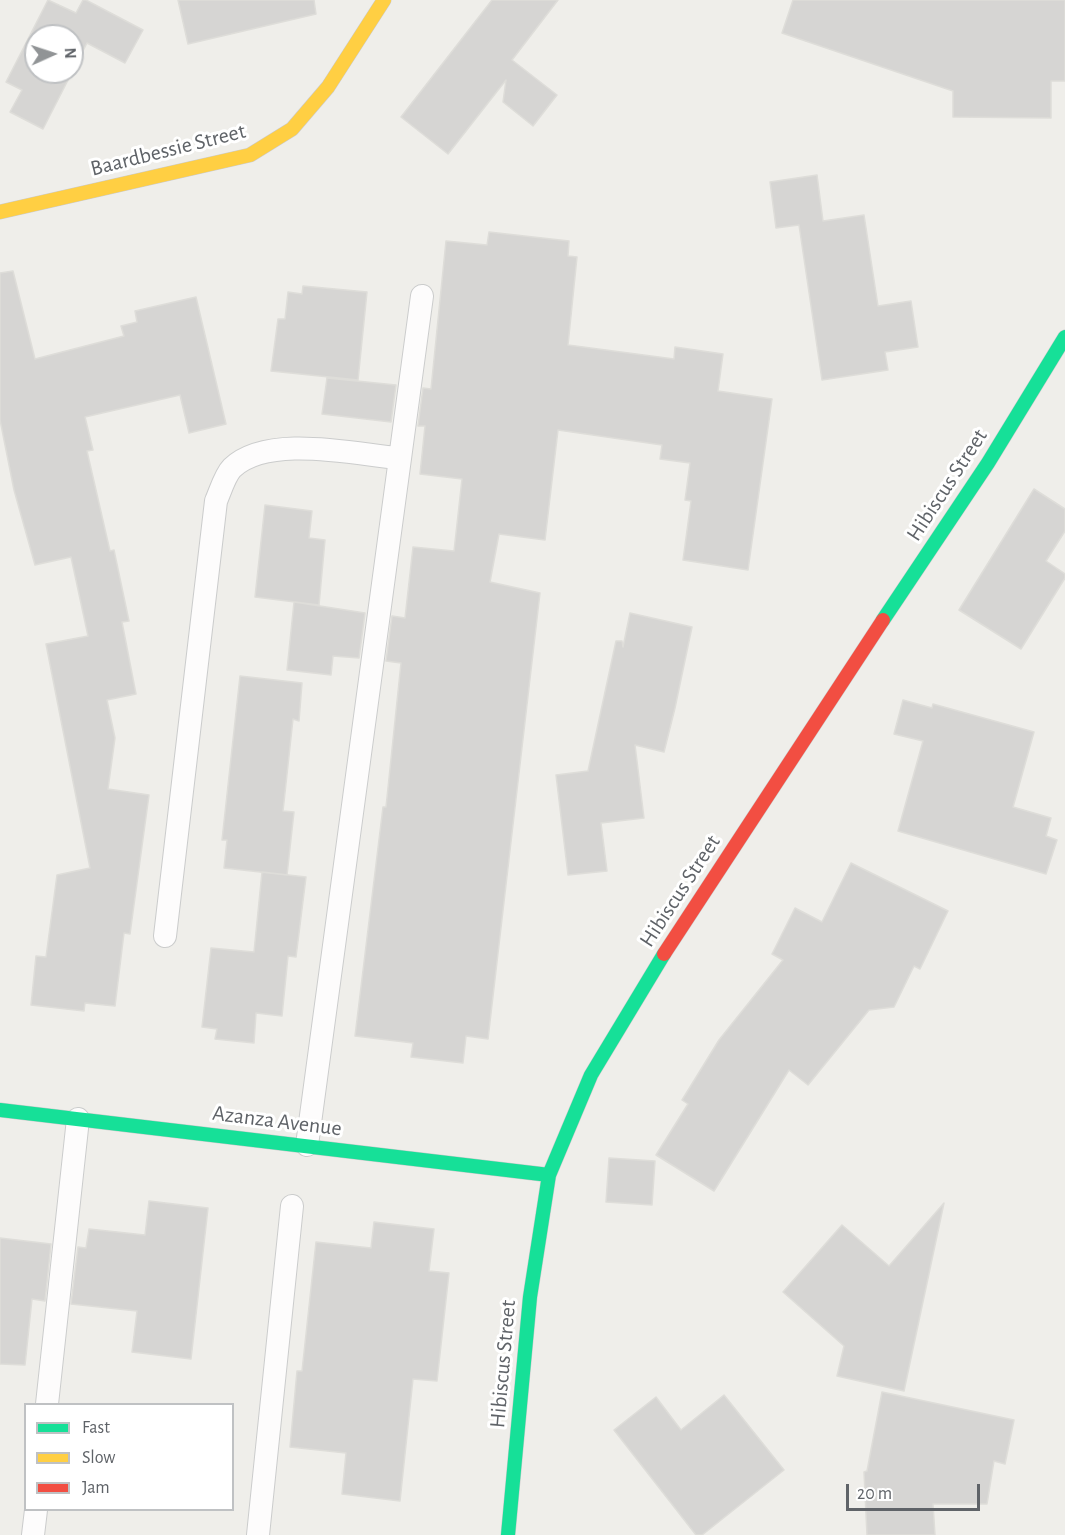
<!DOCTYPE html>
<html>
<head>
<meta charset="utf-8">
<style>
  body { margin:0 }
  #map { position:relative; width:1065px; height:1535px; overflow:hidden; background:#efeeea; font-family:"Alegreya Sans",sans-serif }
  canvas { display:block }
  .legend { position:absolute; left:24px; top:1403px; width:210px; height:108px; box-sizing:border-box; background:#fff; border:2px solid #bfc1c3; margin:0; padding:8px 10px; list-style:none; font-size:18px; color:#5f6368 }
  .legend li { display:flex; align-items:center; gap:12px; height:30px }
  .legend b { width:30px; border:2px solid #bfc1c3 }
  .north { position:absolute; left:24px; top:24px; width:60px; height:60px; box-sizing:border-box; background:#fff; border:2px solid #bfc1c3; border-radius:50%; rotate:87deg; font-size:16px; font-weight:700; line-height:24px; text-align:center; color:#5f6368 }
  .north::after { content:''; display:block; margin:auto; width:21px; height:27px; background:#919496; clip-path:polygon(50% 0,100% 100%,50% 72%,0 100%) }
  .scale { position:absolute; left:846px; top:1484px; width:134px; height:27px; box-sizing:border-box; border:3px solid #5f6368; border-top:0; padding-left:8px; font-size:18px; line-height:21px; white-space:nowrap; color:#5f6368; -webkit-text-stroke:4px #fff; paint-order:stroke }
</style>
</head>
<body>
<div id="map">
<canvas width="1065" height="1535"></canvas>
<ul class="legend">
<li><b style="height:8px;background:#16e098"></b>Fast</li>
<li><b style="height:8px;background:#ffcf43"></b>Slow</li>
<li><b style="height:8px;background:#f24e42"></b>Jam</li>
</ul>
<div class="north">N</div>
<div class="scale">20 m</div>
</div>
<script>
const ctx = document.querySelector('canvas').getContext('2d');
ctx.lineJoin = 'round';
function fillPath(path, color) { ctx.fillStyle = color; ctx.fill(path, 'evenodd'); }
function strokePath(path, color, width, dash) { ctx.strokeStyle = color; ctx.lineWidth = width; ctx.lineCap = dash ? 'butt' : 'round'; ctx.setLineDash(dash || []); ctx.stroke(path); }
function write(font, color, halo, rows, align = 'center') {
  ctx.font = font + ' "Alegreya Sans",sans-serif'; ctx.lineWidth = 6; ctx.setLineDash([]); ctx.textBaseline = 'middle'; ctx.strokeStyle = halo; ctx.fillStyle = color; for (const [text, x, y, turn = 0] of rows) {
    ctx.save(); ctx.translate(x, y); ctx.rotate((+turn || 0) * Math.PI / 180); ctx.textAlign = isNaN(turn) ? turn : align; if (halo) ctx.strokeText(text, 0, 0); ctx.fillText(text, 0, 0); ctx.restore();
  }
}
const building = new Path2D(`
  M48,0L76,13L83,0H86L143,30L125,63L87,43L43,129L10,112L22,90L6,82ZM36,36H72V72H36Z
  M178,0H314L316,14L188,44Z
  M492,0H558L512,60L557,95L533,126L503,102L506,80L448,154L401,117Z
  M793,0H1065V81H1051V118L953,117V91L782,33Z
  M817,175L823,221L864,215L878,306L911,301L918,347L885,352L888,370L822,380L799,225L776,228L770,182Z
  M489,232L569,241L568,256L577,257L568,345L674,359L675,347L723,354L718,391L772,399L748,570L683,560L691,501L685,500L690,463L660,459L662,445L558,430L545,540L499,534L490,582L540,593L488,1039L466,1036L463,1063L411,1057L413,1043L355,1036L383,807H386L401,663L386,661L392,616L405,618L413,547L454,551L462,479L420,474L425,426H418L423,388L431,389L446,241L487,245Z
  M13,271L35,359L124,336L121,326L137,322L135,311L196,297L226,424L189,433L180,395L85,417L93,450L87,451L110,551L114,550L129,621L122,622L136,694L107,700L115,738L108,789L149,795L130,934L124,933L115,1006L85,1003L84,1011L31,1005L36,956L46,957L57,875L90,868L46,644L88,636L71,557L35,565L14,490L0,420V273Z
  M303,286L367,292L358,380L271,371L278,319H285L288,292L302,294Z
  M327,378L396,385L391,422L322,414Z
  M1034,489L1065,509V531L1046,561L1065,574V578L1021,649L959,610Z
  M265,505L312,511L309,538L325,540L319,605L255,597Z
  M294,602L365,613L359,658L333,656L331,675L287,670Z
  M630,613L692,627L675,708L664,752L635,745L644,818L601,823L607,871L568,875L556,775L588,771L616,641H622L623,647Z
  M240,676L302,683L299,721L293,719L283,811L294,812L287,875L224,868L227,840H222Z
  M903,700L932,708L933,704L1034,732L1013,807L1051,818L1046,836L1057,840L1046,874L898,831L923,741L894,734Z
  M851,863L948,911L920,969L914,966L894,1007L869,1010L808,1085L789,1070L714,1191L656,1155L688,1104L682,1100L719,1040L783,960L772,954L795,908L822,922Z
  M262,872L306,877L296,957L288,956L282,1016L256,1013L254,1043L215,1039L217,1029L202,1027L211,948L254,952Z
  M609,1158L655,1161L652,1205L606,1202Z
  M149,1201L208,1208L191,1359L132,1352L137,1311L71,1304L78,1247L86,1248L89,1229L145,1235Z
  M944,1203L904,1391L837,1376L844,1346L783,1292L842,1225L889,1266Z
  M374,1222L434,1229L429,1271L449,1273L437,1381L413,1379L400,1501L342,1494L346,1453L290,1447L297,1371H302L316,1242L371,1248Z
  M0,1238L51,1244L45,1301L32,1299L25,1365L0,1364Z
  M882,1392L1014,1420L1005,1464L994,1461L987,1504H933L935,1535H867L864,1472L867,1471Z
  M724,1395L784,1470L702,1535H696L614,1430L656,1397L681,1430Z`);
const lane = new Path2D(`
  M165,936L216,501C220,492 225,475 232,468C268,434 353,454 398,458
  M307,1145L422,296
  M47,1404L78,1119
  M33,1535L36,1510
  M258,1535L292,1206`);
const fast = new Path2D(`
  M883,620L988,463L1065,337
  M0,1110L549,1175
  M508,1535L530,1297L549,1175L591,1075L664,954`);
const slow = new Path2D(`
  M0,212L250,155L292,129L328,87L384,0`);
const jam = new Path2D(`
  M664,954L883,620`);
const streetNames = [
  ["Baardbessie Street",168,150,-14],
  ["Hibiscus Street",947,485,-57],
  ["Hibiscus Street",680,891,-57],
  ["Azanza Avenue",277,1121,7],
  ["Hibiscus Street",503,1364,-85]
];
fillPath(building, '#d6d5d3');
strokePath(building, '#deddd9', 1.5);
strokePath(lane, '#cbcccc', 24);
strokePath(fast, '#cacacb', 15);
strokePath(slow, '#cacacb', 15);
strokePath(jam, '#cacacb', 15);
strokePath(lane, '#fdfcfc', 22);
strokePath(fast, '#16e098', 14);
strokePath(slow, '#ffcf43', 14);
strokePath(jam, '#f24e42', 14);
write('22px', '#5f6368', '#fff', streetNames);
</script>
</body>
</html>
